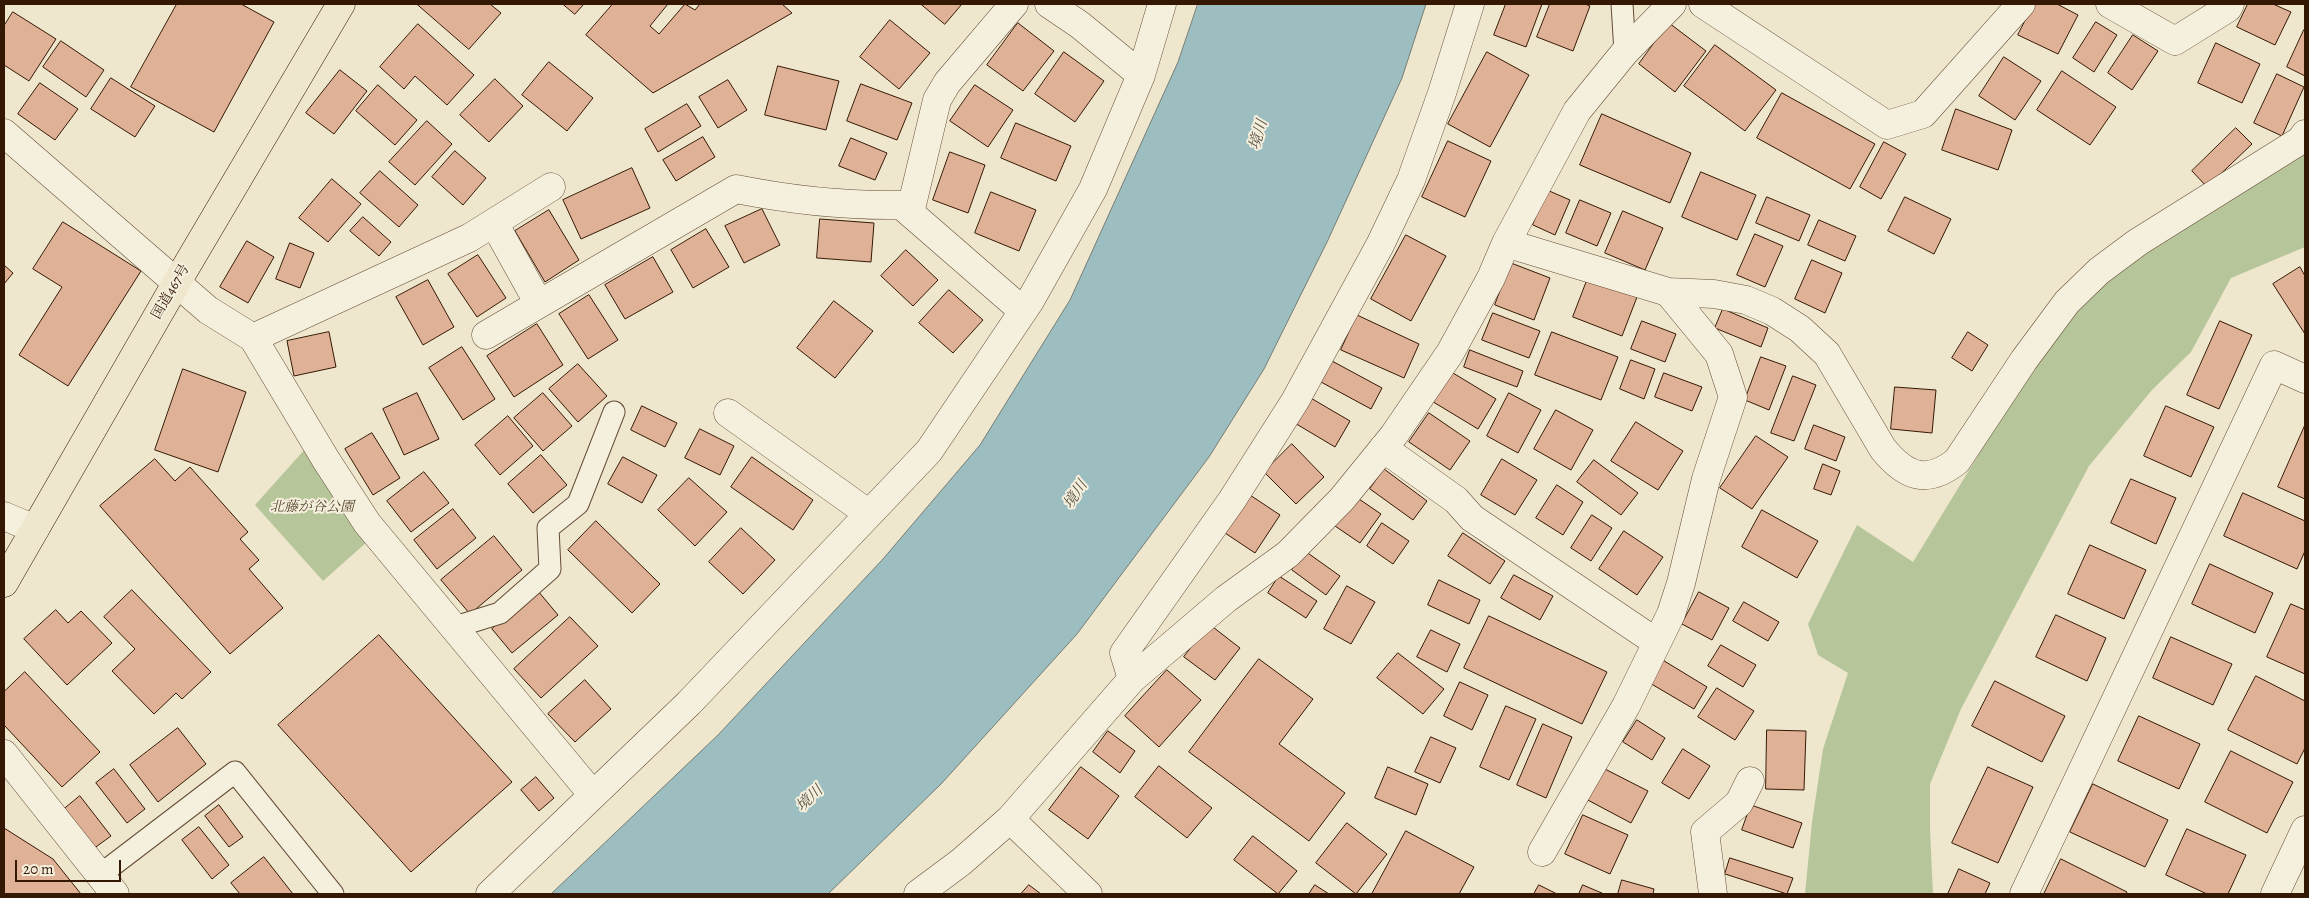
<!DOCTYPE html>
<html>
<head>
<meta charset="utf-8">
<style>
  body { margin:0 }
  #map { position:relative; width:2309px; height:898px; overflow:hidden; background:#efe7cd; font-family:Alegreya,serif }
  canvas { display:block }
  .frame { position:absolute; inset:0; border:5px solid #351803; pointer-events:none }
  .scale { position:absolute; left:15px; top:860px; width:106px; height:22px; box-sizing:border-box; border:2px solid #351803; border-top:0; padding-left:6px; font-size:15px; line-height:18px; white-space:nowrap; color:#351803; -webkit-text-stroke:4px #f5efde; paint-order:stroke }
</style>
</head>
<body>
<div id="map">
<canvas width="2309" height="898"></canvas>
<div class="frame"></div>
<div class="scale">20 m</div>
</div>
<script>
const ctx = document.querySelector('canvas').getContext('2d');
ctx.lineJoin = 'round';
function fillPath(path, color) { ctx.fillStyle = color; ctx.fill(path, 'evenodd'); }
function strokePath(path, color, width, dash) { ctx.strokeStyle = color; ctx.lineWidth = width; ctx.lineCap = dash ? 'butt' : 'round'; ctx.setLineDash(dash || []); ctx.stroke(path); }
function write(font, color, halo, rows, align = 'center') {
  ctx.font = font + ' Alegreya,"Noto Serif JP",serif'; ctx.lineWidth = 4; ctx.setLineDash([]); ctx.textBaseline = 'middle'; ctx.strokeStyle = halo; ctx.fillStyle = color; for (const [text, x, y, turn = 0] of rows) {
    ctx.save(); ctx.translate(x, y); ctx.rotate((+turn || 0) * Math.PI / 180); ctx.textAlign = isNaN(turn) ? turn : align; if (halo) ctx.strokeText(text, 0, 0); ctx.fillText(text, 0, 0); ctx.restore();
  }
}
const green = new Path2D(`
  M2305,144V247L2231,278L2191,352L2152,390L2089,466L1961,709L1930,784V829L1933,894H1805L1812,822L1823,749L1848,673L1818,655L1808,624L1857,525L1913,562L1979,454L2047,327L2126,262Z
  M314,439L376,534L323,581L255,505Z`);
const water = new Path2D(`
  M1198,4H1426L1402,78L1328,240L1264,369L1209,457L1077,634L942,783L828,894H551L718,735L883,559L980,445L1070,300L1178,62Z`);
const building = new Path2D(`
  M177,4H241L274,22L214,132L131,87Z
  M417,4H490L501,13L469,49Z
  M563,4H584L575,14Z
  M613,4H668L650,26L659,34L685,4L695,10L700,4H782L792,13L653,93L586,35Z
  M921,4H962L945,24Z
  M1506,4H1542L1526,47L1494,35Z
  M1550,4H1585L1590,6L1573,51L1537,37Z
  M2034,4H2057L2078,15L2058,54L2018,35Z
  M2248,4H2273L2291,12L2275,45L2237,27Z
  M13,12L56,39L29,81L4,65V26Z
  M890,20L930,53L899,89L860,57Z
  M2096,22L2117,35L2094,72L2073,58Z
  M1018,23L1054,51L1023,91L987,65Z
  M1669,23L1706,51L1675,92L1639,64Z
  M418,24L474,75L447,105L415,76L404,89L380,67Z
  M2304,30L2305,31V76L2287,67Z
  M2133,35L2158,51L2132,90L2108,73Z
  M61,41L104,70L86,97L43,67Z
  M2216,43L2260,64L2242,103L2198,83Z
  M1715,45L1776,90L1745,131L1684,86Z
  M1064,52L1104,81L1075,122L1035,94Z
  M1487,52L1529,75L1490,147L1448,124Z
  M2004,57L2041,81L2015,120L1979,96Z
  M549,62L593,98L567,131L522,95Z
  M778,66L839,81L826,130L765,115Z
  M340,70L367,91L334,134L306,113Z
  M2062,71L2116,107L2090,145L2037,110Z
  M2277,74L2304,87L2282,136L2254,123Z
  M111,78L155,106L135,137L91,109Z
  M495,79L523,106L489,142L460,115Z
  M728,80L747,110L718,128L699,97Z
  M40,83L78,109L55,140L18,114Z
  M861,84L912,103L897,140L847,121Z
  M378,85L417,120L395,145L356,111Z
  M975,85L1013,110L988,147L950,121Z
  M1782,93L1875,144L1850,189L1757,138Z
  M687,104L701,126L658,152L645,129Z
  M1956,109L2012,130L1998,170L1942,150Z
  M1602,114L1691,153L1670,203L1580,165Z
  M427,121L452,144L415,185L389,162Z
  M1016,123L1071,146L1056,181L1001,158Z
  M2236,128L2252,144L2207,187L2192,171Z
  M703,137L715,157L676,181L663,160Z
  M851,138L887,153L875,180L839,166Z
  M1448,141L1491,161L1465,217L1422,197Z
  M1884,142L1906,154L1881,199L1860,187Z
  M455,151L486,178L463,205L432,177Z
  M950,152L985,165L968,213L933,200Z
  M632,168L650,208L581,239L563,200Z
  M380,171L418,205L399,227L360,193Z
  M1701,172L1756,195L1737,240L1682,217Z
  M332,179L361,204L328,242L299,218Z
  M1547,190L1570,200L1555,235L1533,225Z
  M991,192L1036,210L1019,251L975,233Z
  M1767,197L1810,215L1799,241L1756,223Z
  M1905,197L1951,219L1934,254L1888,231Z
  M1580,200L1611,213L1597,246L1566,233Z
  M762,209L780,245L744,263L725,226Z
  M549,210L579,260L545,282L515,231Z
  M1623,211L1663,228L1645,270L1605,253Z
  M363,217L391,242L379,256L350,231Z
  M820,219L874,223L871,262L817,258Z
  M1819,220L1856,236L1845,261L1808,245Z
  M63,222L141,271L68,386L19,355L62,287L33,269Z
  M706,229L729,267L693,288L671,250Z
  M1755,234L1783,246L1765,287L1737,275Z
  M1406,235L1446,256L1411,321L1371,299Z
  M247,241L274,257L248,303L220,287Z
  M290,243L314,253L300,288L276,279Z
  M906,250L938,280L913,306L881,276Z
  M478,255L506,298L477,317L448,274Z
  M653,257L673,292L625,319L605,285Z
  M1812,260L1842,273L1825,313L1795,299Z
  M1511,263L1550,278L1534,320L1495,305Z
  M4,265L13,273L4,284Z
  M2300,267L2305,276V334L2273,284Z
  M1588,278L1637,297L1622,336L1573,317Z
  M428,280L454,327L423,345L396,297Z
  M949,290L983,320L953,353L919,323Z
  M589,295L618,340L588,359L559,314Z
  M834,301L873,331L835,378L797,348Z
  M1723,309L1768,328L1761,347L1715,328Z
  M1493,313L1540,331L1529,358L1482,340Z
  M1357,315L1419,344L1404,378L1341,350Z
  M1642,321L1676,334L1665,362L1631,349Z
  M2220,321L2252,335L2219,409L2187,395Z
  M537,324L563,365L514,397L487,356Z
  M329,332L336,367L294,376L287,341Z
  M1552,332L1618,357L1601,400L1535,375Z
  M1968,332L1988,345L1972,371L1952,358Z
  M462,347L495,399L463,420L429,368Z
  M1470,350L1523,371L1517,387L1464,367Z
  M1761,357L1786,366L1769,410L1745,400Z
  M1631,360L1655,369L1644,399L1620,389Z
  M1332,361L1382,388L1371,409L1321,382Z
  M578,364L607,396L578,422L549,389Z
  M183,369L246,392L218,472L155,450Z
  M1448,370L1496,399L1478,429L1430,400Z
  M1664,373L1702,387L1692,411L1655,397Z
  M1793,376L1816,385L1794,441L1771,433Z
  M1895,387L1936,390L1932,433L1891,429Z
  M417,393L439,439L404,455L383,409Z
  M543,393L572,426L543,451L514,418Z
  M1509,393L1541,410L1518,453L1487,436Z
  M1309,397L1350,421L1335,447L1293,422Z
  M642,406L677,423L665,447L631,430Z
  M2166,406L2214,427L2191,477L2144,456Z
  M1556,410L1593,430L1571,470L1534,449Z
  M1429,413L1470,441L1450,470L1409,442Z
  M508,416L533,446L500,475L475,445Z
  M1636,422L1683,451L1658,490L1611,461Z
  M1814,425L1845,437L1836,461L1805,449Z
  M2305,425V499L2278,487Z
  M700,429L734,446L720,475L685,458Z
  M372,433L400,478L373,495L345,449Z
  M1756,436L1788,457L1752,509L1720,488Z
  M1292,444L1324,477L1296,504L1264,472Z
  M541,455L567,485L533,513L508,484Z
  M623,457L657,475L642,503L608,484Z
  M752,457L813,500L793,530L731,487Z
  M155,459L175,481L190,467L248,532L240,539L259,560L249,569L283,608L230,654L100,506Z
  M1502,459L1537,480L1515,515L1481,495Z
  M1594,460L1638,493L1621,515L1577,482Z
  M1823,464L1840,471L1831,495L1814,489Z
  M1384,469L1427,501L1413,520L1370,489Z
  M424,472L449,503L411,532L387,501Z
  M689,478L727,512L695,546L658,510Z
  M2131,479L2176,498L2156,544L2111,523Z
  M1557,485L1583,502L1563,535L1536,518Z
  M2243,493L2305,521V551L2297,569L2224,536Z
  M1250,495L1280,515L1255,553L1225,533Z
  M1356,497L1381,514L1360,543L1335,526Z
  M453,509L476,538L437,569L414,540Z
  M1762,510L1818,541L1797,578L1742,547Z
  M1592,515L1612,528L1591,561L1571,548Z
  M596,521L660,584L632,613L568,550Z
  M1382,523L1409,541L1393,564L1367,546Z
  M741,528L775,560L743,594L709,562Z
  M1624,531L1663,557L1637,595L1599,569Z
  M1463,533L1505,561L1490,584L1448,556Z
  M494,536L522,570L470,614L441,580Z
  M2090,545L2146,570L2124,619L2068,594Z
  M1305,551L1340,576L1326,595L1292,570Z
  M2210,564L2273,593L2255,633L2192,604Z
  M1514,575L1553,596L1540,620L1501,598Z
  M1279,576L1317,601L1306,618L1268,593Z
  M1439,580L1480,600L1469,624L1428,605Z
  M1347,586L1375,602L1351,644L1324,629Z
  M132,590L211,672L182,699L176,693L154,714L112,671L135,649L104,617Z
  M538,591L558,615L512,653L492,629Z
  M1699,592L1729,608L1712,640L1682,624Z
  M1744,602L1779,622L1768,641L1733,621Z
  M2291,604L2305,610V674L2267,657Z
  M56,610L68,623L81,611L112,643L67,685L24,639Z
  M2056,615L2106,638L2087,681L2036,657Z
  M1489,616L1607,672L1582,724L1464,668Z
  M570,617L598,646L541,698L514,669Z
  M1209,624L1240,648L1215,680L1184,657Z
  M1431,630L1460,644L1447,672L1417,657Z
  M379,635L512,782L411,872L278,725Z
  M2171,637L2232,664L2213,705L2153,678Z
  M1721,645L1756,665L1743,687L1708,666Z
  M1398,653L1444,689L1423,714L1377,678Z
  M1259,659L1313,699L1279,744L1345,793L1309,841L1189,752Z
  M1661,659L1707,687L1694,709L1648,682Z
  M1167,670L1201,700L1159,747L1125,716Z
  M25,672L100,752L62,787L4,725V692Z
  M2256,676L2305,701V748L2297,764L2228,730Z
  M585,680L611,709L575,742L548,714Z
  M1995,681L2065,716L2042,762L1972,726Z
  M1460,682L1488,695L1472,730L1444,716Z
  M1717,688L1754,711L1735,740L1698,717Z
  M1506,706L1536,719L1509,780L1480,767Z
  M2139,716L2200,744L2179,789L2118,761Z
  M1637,720L1665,738L1652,760L1623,742Z
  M1543,724L1572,737L1546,798L1517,785Z
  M178,728L206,764L158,802L130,765Z
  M1767,730L1806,731L1804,790L1766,789Z
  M1108,731L1135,751L1120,773L1093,752Z
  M1431,737L1456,748L1440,783L1415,772Z
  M1683,749L1710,766L1689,799L1662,783Z
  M2231,751L2293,782L2267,833L2205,802Z
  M1159,766L1212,808L1187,838L1135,797Z
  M1081,767L1119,796L1088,839L1049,810Z
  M1388,767L1428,784L1416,815L1375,798Z
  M1601,767L1648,791L1631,823L1584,798Z
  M1988,767L2033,787L1998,863L1952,843Z
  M114,769L145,809L127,823L96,783Z
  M536,777L554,798L539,811L521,790Z
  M2093,784L2168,820L2145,867L2070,832Z
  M80,796L111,836L93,849L63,810Z
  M219,805L243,837L229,847L205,816Z
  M1751,805L1802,823L1793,848L1742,830Z
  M1583,815L1628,835L1610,874L1565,854Z
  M1347,823L1387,854L1356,894L1316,863Z
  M199,827L229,865L212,879L182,840Z
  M4,828L53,859L81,894H4Z
  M2187,829L2246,855L2228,894H2207L2166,875Z
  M1406,831L1474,867L1459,894H1372Z
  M1253,836L1297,871L1278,894L1234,860Z
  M264,857L293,894H240L231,883Z
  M1730,858L1793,878L1787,894L1725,874Z
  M2061,859L2127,892L2126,894H2044Z
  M1959,869L1990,883L1985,894H1948Z
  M1622,880L1654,889L1653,894H1618Z
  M1029,885L1041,894H1021Z
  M1315,885L1329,894H1309Z
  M1539,885L1557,894H1534Z
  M1583,885L1604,894H1579Z`);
const lane = new Path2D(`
  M1622,4L1625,52
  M452,628L500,613L550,569L548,528L578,504L614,412
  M100,875L235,772L333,894`);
const street = new Path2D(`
  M1049,4L1080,25L1141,75
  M1703,4L1887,125L1923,114L2021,4
  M2110,4L2175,41L2228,8L2230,4
  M4,133L208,310L253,338L326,460L367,523L593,795
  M910,213L937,100L947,83L1014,4
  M494,223L539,304L736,189C791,200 844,206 901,205L1023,311
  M1506,243L1668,292L1714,294L1746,300L1772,311L1800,329L1827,354L1883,449C1906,477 1927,485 1957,461L2024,360L2067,302L2099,271L2138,242L2301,140L2305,134
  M486,335L539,304
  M253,338L469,238L551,187
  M728,413L869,514
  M1383,448L1456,500L1472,518L1656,642
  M4,516L35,529
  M1132,679L1124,653L1232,500L1295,401L1380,245L1411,180L1442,93L1470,4
  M4,754L115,894
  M1010,819L1088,894
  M1542,852L1626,706L1671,614L1681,583L1706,479L1733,397L1719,354L1668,292
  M490,894L689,703L929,451L1030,301L1093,189L1141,75L1162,4
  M918,894L961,862L1010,819L1132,679L1226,599L1288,554L1342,499L1394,435L1450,353L1491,278L1506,243L1577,111L1625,52L1672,4
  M1713,894L1705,832L1739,803L1750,781
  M2024,894L2274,365L2305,379
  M2275,894L2305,830`);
const highway = new Path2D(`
  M4,583L177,282L341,4`);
const streetNames = [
  ["国道467号",171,292,-60]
];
const parkNames = [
  ["北藤が谷公園",312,508]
];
const waterNames = [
  ["境川",1259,135,-73],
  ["境川",1076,495,-56],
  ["境川",810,799,-44]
];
fillPath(green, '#b7c69a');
fillPath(water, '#9cbec0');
strokePath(water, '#737c74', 1);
fillPath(building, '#dfb196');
strokePath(building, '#351803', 1);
strokePath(lane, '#644c36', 23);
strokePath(street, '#644c36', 29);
strokePath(highway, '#351803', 29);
strokePath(lane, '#f5efde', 21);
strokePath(street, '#f5efde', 28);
strokePath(highway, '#efe7cd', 28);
write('14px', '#351803', '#f5efde', streetNames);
write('italic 14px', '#5c4c30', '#f5efde', parkNames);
write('italic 15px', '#595245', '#f5efde', waterNames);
</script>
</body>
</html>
